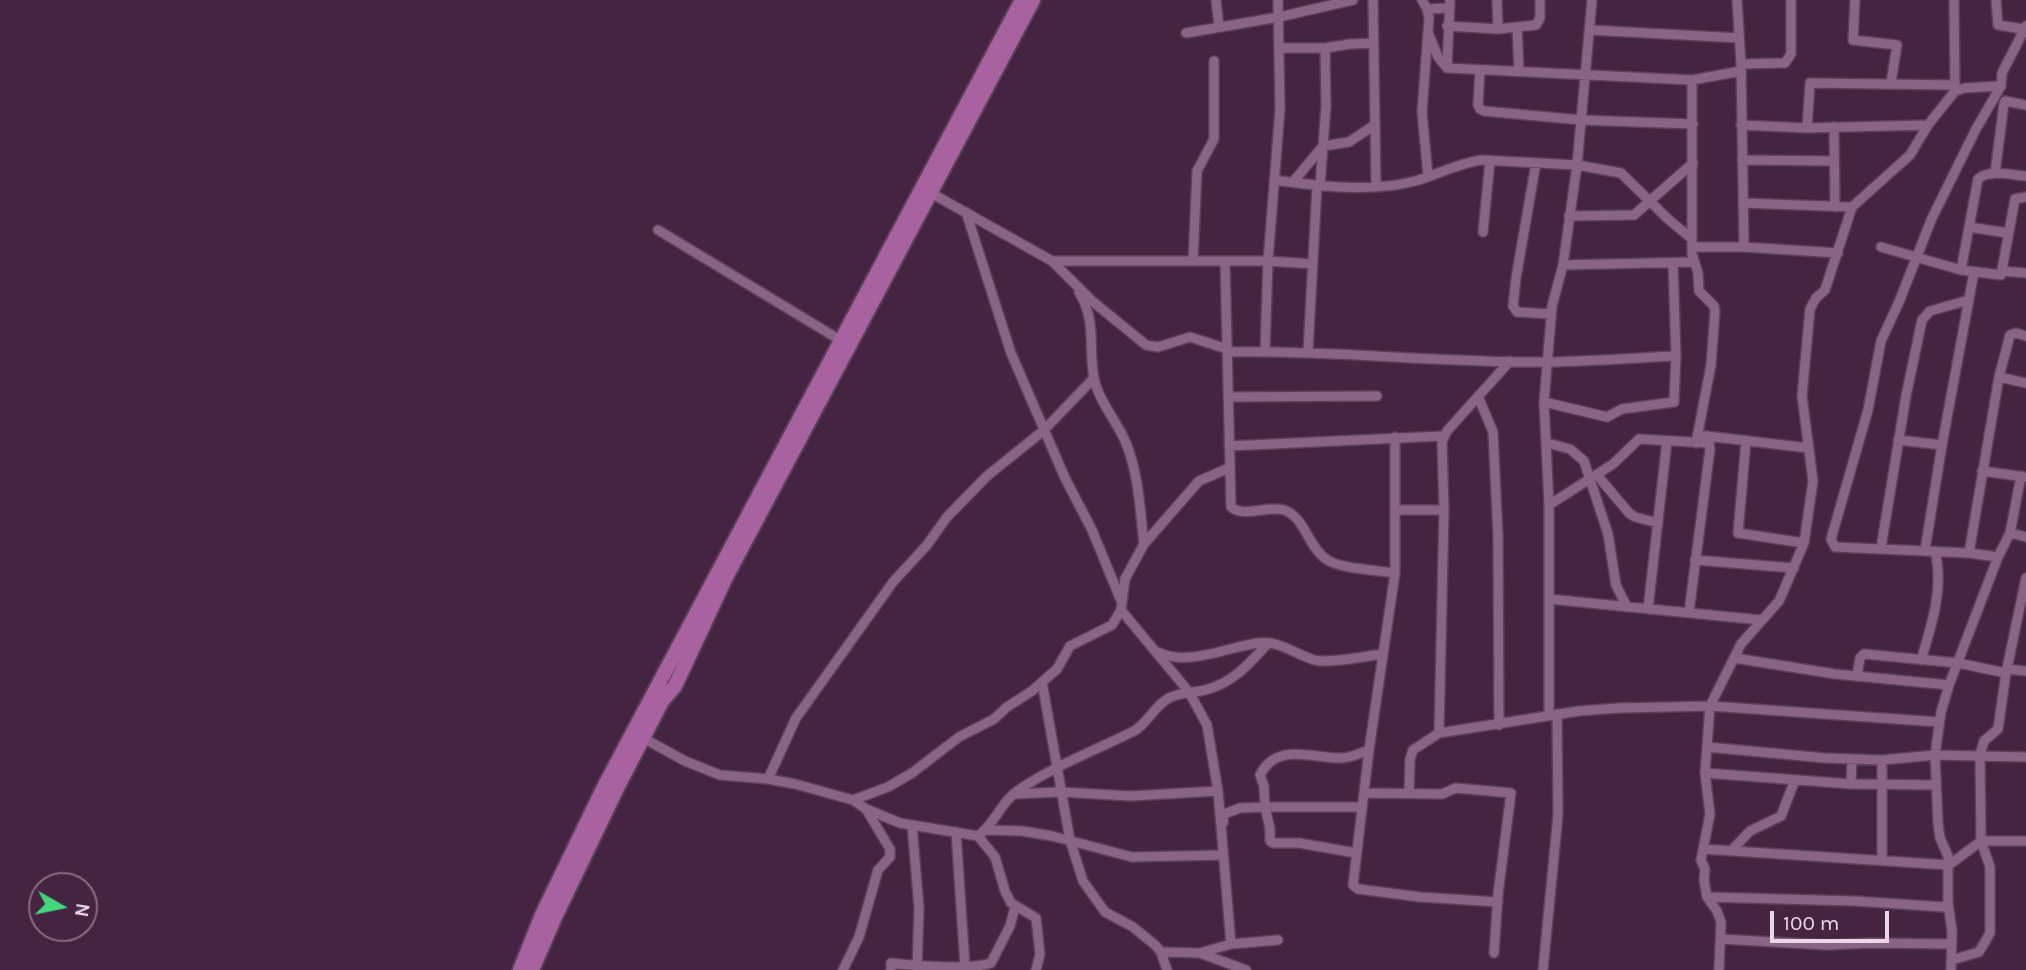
<!DOCTYPE html>
<html>
<head>
<meta charset="utf-8">
<style>
  body { margin:0 }
  #map { position:relative; width:2026px; height:970px; overflow:hidden; background:#452441; font-family:Karla,sans-serif }
  canvas { display:block }
  .north { position:absolute; left:28px; top:872px; width:70px; height:70px; box-sizing:border-box; background:#452441; border:2px solid #886c84; border-radius:50%; rotate:99deg; font-size:19px; font-weight:700; line-height:28px; text-align:center; color:#ecd7e9 }
  .north::after { content:''; display:block; margin:auto; width:24px; height:32px; background:#43d77b; clip-path:polygon(50% 0,100% 100%,50% 72%,0 100%) }
  .scale { position:absolute; left:1770px; top:911px; width:119px; height:32px; box-sizing:border-box; border:4px solid #ecd7e9; border-top:0; padding-left:9px; font-size:21px; line-height:24px; white-space:nowrap; color:#ecd7e9; -webkit-text-stroke:5px #452441; paint-order:stroke }
</style>
</head>
<body>
<div id="map">
<canvas width="2026" height="970"></canvas>
<div class="north">N</div>
<div class="scale">100 m</div>
</div>
<script>
const ctx = document.querySelector('canvas').getContext('2d');
ctx.lineJoin = 'round';
function strokePath(path, color, width, dash) { ctx.strokeStyle = color; ctx.lineWidth = width; ctx.lineCap = dash ? 'butt' : 'round'; ctx.setLineDash(dash || []); ctx.stroke(path); }
const street = new Path2D(`
  M1216,0L1219,27
  M1373,0L1376,186
  M1422,0L1427,9L1429,18L1422,112L1428,176
  M1497,0L1498,29
  M1737,0L1741,64L1744,247
  M1855,0L1853,40L1897,45L1891,83
  M1954,0L1955,89
  M1996,0L1998,25L2023,29
  M1427,9L1450,8
  M1447,26L1498,29L1536,25L1540,18V0
  M1517,27L1519,70
  M1590,30L1739,38
  M1186,33L1279,17L1353,0
  M1429,35L1438,57L1447,68L1692,80L1741,71
  M1279,48H1325L1350,44L1374,43
  M1741,64L1785,63L1791,54V0
  M1447,68L1450,0
  M1480,70L1478,105L1480,109L1484,111L1581,120L1693,124
  M1692,80V254L1698,273L1699,291L1714,306L1715,311L1711,365L1696,443
  M1741,125L1807,128L1928,125
  M1834,127L1835,207
  M1807,128L1810,83L1954,85
  M1742,160L1834,161
  M1536,163L1516,278L1513,306L1517,312L1551,314
  M1995,173L2004,103L2005,101L2026,105
  M1274,180C1319,186 1370,193 1415,181C1437,175 1458,163 1482,160L1577,165L1621,173L1668,219L1692,239
  M1293,182L1323,146L1349,142L1373,126
  M1320,186L1326,106L1325,48
  M931,193L1052,261L1092,301L1146,345L1158,347L1190,337L1227,349
  M1743,203L1852,207
  M966,212L1011,353L1065,478L1092,530L1122,603
  M1569,216L1634,215L1693,163
  M1969,227L2008,233
  M658,230L840,340
  M1483,232L1490,161
  M1692,247H1744L1838,253
  M1881,247L1961,270L2001,275L2015,199L2026,197
  M1052,261H1268L1313,264
  M1193,261L1197,171L1214,139V61
  M1225,261L1231,507C1244,518 1268,505 1284,510C1305,517 1308,547 1326,559C1339,569 1377,570 1395,573
  M1563,265L1694,262
  M1961,270L1978,179C1990,169 2011,175 2026,176
  M2002,271L2026,273
  M1079,292C1099,325 1086,355 1096,386C1103,407 1118,423 1126,443C1139,475 1140,511 1144,544
  M1265,351L1268,261L1280,109L1278,0
  M1308,351L1317,186
  M1227,352C1334,350 1441,363 1548,362C1591,361 1634,358 1676,356
  M1999,377L2026,383
  M1478,396L1493,432L1498,536L1499,725
  M1228,397L1377,396
  M1544,402L1607,417L1622,409L1674,402L1676,356L1673,263
  M1698,435L1809,448
  M1395,437V573L1369,750L1353,885L1358,889L1420,897L1498,902
  M1898,440L1942,445
  M1746,441L1738,533L1804,543
  M1547,443L1570,449L1584,461L1608,534L1616,585L1627,607
  M1229,446L1443,436
  M1982,471L2026,477
  M1597,475L1629,513L1635,517L1658,523
  M1549,505L1613,464L1639,439L1709,443L1710,449L1689,612
  M1395,510H1444
  M2010,533L2026,537
  M1881,548L1906,396L1922,320L1930,311L1969,300
  M1925,550L1942,445L1974,272
  M1969,553L1999,377L2010,335L2016,333L2026,336
  M1998,557L1969,553L1835,547L1831,539L1868,410L1881,341L1899,302L1932,218L1976,129L2001,86L2002,73L2026,26
  M1695,560L1794,568
  M1549,599L1761,620
  M1648,609L1667,441
  M1121,610L1189,692L1207,725L1218,791L1231,944
  M1158,652C1188,667 1227,647 1258,643C1278,640 1295,654 1314,660C1327,664 1367,656 1383,654
  M1734,658L1835,674L1949,685
  M1921,660C1932,624 1944,588 1935,551
  M2007,669L2026,671
  M1857,676L1860,658L1864,654L1958,663L2006,673
  M1042,682L1070,840L1083,881L1105,912L1133,927L1155,945L1161,952L1167,970
  M1549,715V505L1544,402L1552,306L1563,265L1577,165L1592,0
  M1439,733L1444,510L1442,442L1447,431L1510,361
  M643,738L685,761L720,775L768,779L795,784L853,800L866,809L900,823L978,836L995,857L1005,891L1011,903L1036,918L1040,954L1036,970
  M1707,747L1825,758L1882,760L1935,755L2026,757
  M1882,760V861
  M1705,773L1851,784L1936,785
  M768,779L796,718L893,582L927,545L947,517L987,476L1043,431L1094,378
  M1851,784L1852,759
  M1364,793L1442,794L1456,788L1511,793L1498,894L1494,953
  M1409,793L1410,759L1413,750L1439,733L1579,711L1619,708L1710,706L1939,722
  M1013,794L1061,792L1131,796L1218,791
  M853,800L888,787L912,773L959,737L994,719L1007,707L1032,691L1057,669L1070,646L1112,625L1121,610L1125,579L1144,544L1199,481L1229,468
  M1362,807H1265L1264,786L1260,775C1277,741 1313,759 1342,758C1351,758 1360,753 1369,750
  M1223,823L1224,814L1240,808L1265,807L1270,829V841L1273,843H1299L1356,853
  M912,825L919,908L917,970
  M986,830L1022,831L1052,836L1132,857L1223,855
  M956,832L965,966
  M978,836C995,824 1001,801 1020,789C1056,765 1096,750 1134,731C1148,723 1154,706 1169,698C1180,692 1192,693 1205,690C1233,683 1249,664 1268,643
  M1703,849L1949,865L1981,841H2026
  M1731,851L1750,831L1781,816L1795,780
  M1707,897L1855,901L1944,907L1948,903
  M1721,939L1827,945L1870,943L1952,944
  M1161,952L1200,953L1231,944L1278,940
  M1200,953L1246,970
  M1952,960L1979,952L1990,933V867L1981,841L1980,755L1984,741L1998,729L2006,673L2026,578
  M843,970L859,937L878,870L890,857V849L866,809
  M891,970V963C915,966 971,970 991,963L1010,926L1015,907
  M1543,970L1558,815L1557,714
  M1719,970L1721,922L1717,911L1707,897L1704,880L1705,869L1701,860L1710,814L1705,773L1710,706L1741,644L1779,601L1804,543L1813,481L1802,396L1810,309L1816,298L1825,290L1852,207L1910,155L1928,125L1955,91L1965,88L2001,86
  M1951,970L1952,931L1948,903V856L1940,838L1938,823L1935,755L1941,712L1949,685L1998,557L2010,533L2021,476`);
const primary = new Path2D(`
  M520,970L542,915L604,787L1022,0
  M532,970L555,917L618,786L662,701L675,686L726,577L1033,0`);
strokePath(street, '#5c4059', 12);
strokePath(primary, '#5c4059', 18);
strokePath(street, '#8a6485', 9);
strokePath(primary, '#a8629f', 14);
</script>
</body>
</html>
